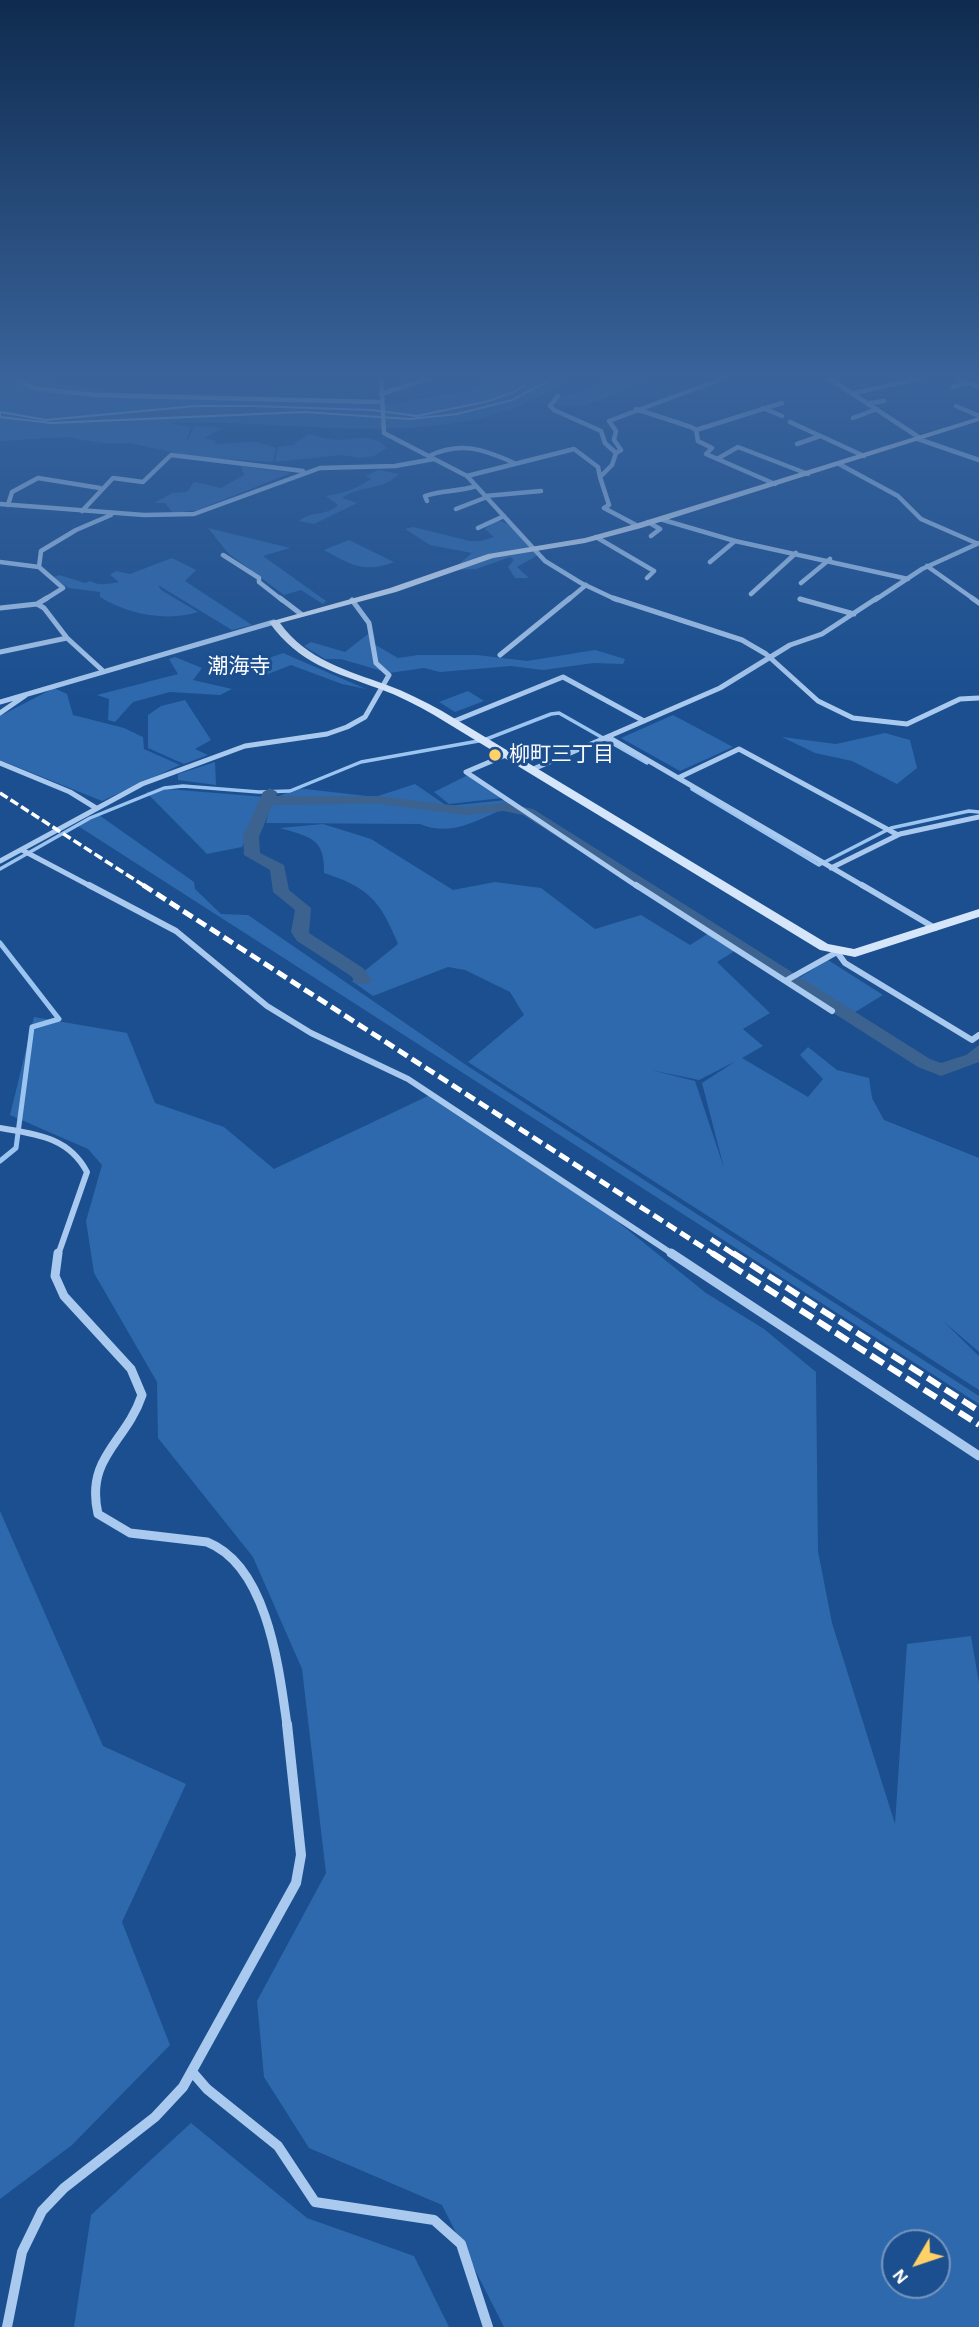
<!DOCTYPE html>
<html>
<head>
<meta charset="utf-8">
<style>
  body { margin:0 }
  #map { position:relative; width:979px; height:2327px; overflow:hidden; background:#1b4f8f; font-family:"Alegreya Sans",sans-serif }
  canvas { display:block }
  .north { position:absolute; left:881px; top:2229px; width:70px; height:70px; box-sizing:border-box; background:#1b4f8f; border:2px solid #7695bc; border-radius:50%; rotate:231deg; font-size:19px; font-weight:700; line-height:28px; text-align:center; color:#fff }
  .north::after { content:''; display:block; margin:auto; width:24px; height:32px; background:#ffd166; clip-path:polygon(50% 0,100% 100%,50% 72%,0 100%) }
</style>
</head>
<body>
<div id="map">
<canvas width="979" height="2327"></canvas>
<div class="north">N</div>
</div>
<script>
const ctx = document.querySelector('canvas').getContext('2d');
ctx.lineJoin = 'round';
function fillPath(path, color) { ctx.fillStyle = color; ctx.fill(path, 'evenodd'); }
function strokePath(path, color, width, dash) { ctx.strokeStyle = color; ctx.lineWidth = width; ctx.lineCap = dash ? 'butt' : 'round'; ctx.setLineDash(dash || []); ctx.stroke(path); }
function write(font, color, halo, rows, align = 'center') {
  ctx.font = font + ' "Alegreya Sans","Noto Sans JP",sans-serif'; ctx.lineWidth = 6; ctx.setLineDash([]); ctx.textBaseline = 'middle'; ctx.strokeStyle = halo; ctx.fillStyle = color; for (const [text, x, y, turn = 0] of rows) {
    ctx.save(); ctx.translate(x, y); ctx.rotate((+turn || 0) * Math.PI / 180); ctx.textAlign = isNaN(turn) ? turn : align; if (halo) ctx.strokeText(text, 0, 0); ctx.fillText(text, 0, 0); ctx.restore();
  }
}
const green = new Path2D(`
  M0,375H31L59,384L134,394L397,403L469,390L499,375H571C470,460 294,417 171,423L191,427L185,445L195,426L223,428L204,438L216,441L215,444L257,442L276,448L273,462L195,457L130,443H102L67,437L0,441Z
  M620,375H659L584,406H559L554,401Z
  M309,434C318,436 329,440 338,440C357,440 373,433 387,448L374,456L361,458L341,455L275,462L278,447L293,445Z
  M241,466L291,473L198,510L173,513L165,503H154L172,493L187,492L194,482L221,488L244,475Z
  M378,470L399,474C380,492 362,484 342,498L357,503L314,524L299,521C312,510 326,517 338,505L326,496C342,494 359,488 371,479L366,476Z
  M497,520L511,525L538,555L517,567L529,578H515L508,567L514,560L510,557L476,569L452,570L472,553L430,545L405,529L413,527L470,541H481L494,537L485,529Z
  M208,528L290,548L263,556L326,601L323,604L301,590L284,595L228,553Z
  M349,540L394,562C365,574 349,564 324,550Z
  M172,558L196,570L185,581L252,625L232,630L158,585L161,590L198,612C167,622 127,614 100,597V592L69,588L52,578L59,575L85,583L90,581C99,586 108,584 119,582L110,575L116,571L130,574Z
  M368,634L374,644L398,658L418,655H477L527,661L595,650L625,659L623,664L594,663L543,670L511,666L440,672L424,668L389,673L341,659H325L304,646L311,642L345,652Z
  M283,653L366,689L342,684L291,665L263,676L246,666Z
  M175,657L202,668L193,680L232,689L220,695L170,692L133,702L115,722L108,720L109,699L97,695L178,674L169,659Z
  M54,688L67,694L73,715L124,728L143,737L144,749L180,765L102,801L0,760V716Z
  M468,691L484,701L455,712L439,702Z
  M185,700L211,740L195,749L208,755L184,764L148,748V715L161,706Z
  M673,715L733,747L680,771L621,738Z
  M885,733L910,740L917,768L897,784L852,761L815,753L782,737L836,744Z
  M215,762L216,785L178,780V774Z
  M468,775L502,798L449,804L434,792Z
  M415,784L447,806L506,800L512,805C481,818 453,838 420,824L266,823L271,800L297,788L375,797Z
  M167,789L265,797L242,847L207,854L146,792Z
  M99,815L194,882L195,889L221,914L248,915L469,1067L979,1396V1404L78,826Z
  M323,824L371,839L453,890L495,882L541,888L595,929L641,915L690,945L709,933L738,949L717,962L770,1013L743,1029L763,1046L742,1058L808,1097L823,1079L800,1055L808,1047L837,1070L869,1078L872,1098L884,1120L979,1158V1352L943,1321L979,1356V1390L468,1062L524,1015L510,992L465,970L448,967L373,996L352,981L398,944C380,900 369,888 324,873C325,838 310,837 280,828ZM736,1061L702,1083L724,1168L695,1081L651,1070L699,1080Z
  M828,960L883,995L852,1014L797,979Z
  M34,1017L127,1033L155,1103L224,1127L274,1169L432,1094L581,1192L706,1293L764,1329L816,1372L818,1551L832,1623L895,1824L907,1644L971,1636L979,1683V2327H504L442,2205L309,2148L264,2077L257,2001L326,1873L302,1669L253,1557L158,1438L157,1382L94,1273L86,1221L102,1165L88,1149L10,1115ZM895,2243H937V2285H895Z
  M0,1511L103,1746L186,1784L122,1922L170,2045L72,2145L0,2199Z
  M191,2123L307,2218L414,2256L449,2327H74L91,2215Z`);
const water = new Path2D(`
  M540,375H559L512,400L457,414L410,419L304,412L51,423L0,417V412L46,420L196,406H251L372,410L417,416L489,401L514,392Z`);
const streamFar1 = new Path2D(`
  M692,789L819,865L891,828L969,811L979,812
  M0,869L90,818L164,788L183,786L259,792L290,791L361,762L484,740L551,714L559,713L647,763`);
const stream = new Path2D(`
  M0,943L59,1019L32,1027L16,1148L0,1161`);
const canal = new Path2D(`
  M270,788L277,792L276,796H379L466,807L504,803L533,809L930,1059L941,1063L966,1055L979,1045V1062L941,1076L918,1067L523,815L504,811L466,815L379,804L272,805L259,837L260,853L284,865L289,890L311,908L309,933L363,968L372,980L369,984H357L351,976L297,941L291,932L295,910L273,892L270,870L244,855L243,837L263,792Z`);
const streetFar4 = new Path2D(`
  M2,375L38,389L96,395L380,402
  M381,375L384,433L467,476L545,561L581,583L617,600
  M824,375L920,438
  M947,375L979,387
  M953,387L968,382
  M855,393L934,375
  M381,394L440,375
  M558,396L550,406L554,410L601,431L605,443L616,453L612,465L600,477L609,505L604,508L638,526
  M870,403L884,401
  M956,406L979,416
  M763,408L782,416
  M636,409L691,427L696,430L698,441L712,448L706,454L775,484
  M853,418L877,409
  M790,422L864,456
  M696,430L782,403
  M918,439L979,460
  M797,444L820,436
  M616,453L621,450L614,440L616,431L609,421L732,375
  M429,456C460,441 484,449 514,463
  M717,459L738,447L808,474
  M839,464L898,496L921,519L976,543
  M467,476L574,449L598,467L600,477
  M485,496L541,491
  M427,501L425,496C442,490 458,492 476,486
  M0,504L144,515L194,514L320,468L395,466L434,459
  M8,505L12,492L38,478L100,488
  M456,509L487,497
  M82,511L113,478L143,482L171,455L303,471
  M660,519L735,541L908,579
  M648,522L660,529L651,536
  M478,528L504,516
  M596,537L654,571L647,578
  M223,555L259,578V582L282,600
  M0,562L39,567
  M710,562L735,541
  M927,566L975,600
  M801,583L830,559
  M751,594L796,553
  M800,599L803,600
  M44,600L63,588L39,567L41,551L76,530L111,515
  M568,600L586,585
  M875,600L922,569L979,543`);
const streetFar3 = new Path2D(`
  M280,598L301,614
  M613,598L742,640L766,654L818,701L853,718L907,724L960,699L979,698
  M972,598L979,603
  M800,599L854,614
  M37,604L47,598
  M0,608L37,604L44,608L67,638L102,670
  M0,652L67,638
  M500,655L570,598
  M0,702L274,622
  M0,713L26,695
  M452,722L563,677L644,721
  M608,737L865,887
  M506,755L466,772L638,887
  M0,763L70,792L96,808
  M531,770L720,688L790,645L822,634L877,598
  M680,777L739,749L898,835
  M22,850L92,887
  M0,861L142,784L245,746L327,734L347,727L365,717L389,675L376,663L369,623L352,600
  M831,868L900,834L979,817`);
const streetFar2 = new Path2D(`
  M89,885L176,931L267,1006L311,1033L408,1079L674,1255
  M636,885L832,1011
  M862,885L935,928
  M787,980L837,952L845,963L972,1040L979,1035
  M0,1128C36,1134 69,1137 87,1172L58,1255`);
const streetFar1 = new Path2D(`
  M58,1253L55,1276L64,1296L131,1369L142,1395C126,1443 85,1457 98,1514L130,1533L207,1542C268,1566 279,1669 287,1725
  M671,1253L979,1456`);
const street = new Path2D(`
  M194,2074L207,2089L278,2146L315,2202L434,2220L461,2244L488,2327
  M7,2327L22,2252L42,2211L64,2188L155,2117L183,2087L296,1883L301,1855L287,1724`);
const secondary = new Path2D(`
  M979,417V421L641,528L585,543L493,558L396,592L280,623C307,660 346,670 387,685C406,692 424,701 442,711L828,944L854,949L979,909V917L855,957L820,950L434,715C417,705 399,696 380,689C334,672 299,664 269,622L390,588L488,554L585,538L635,524Z`);
const railFar2 = new Path2D(`
  M0,793L146,887`);
const railFar1 = new Path2D(`
  M143,885L715,1255
  M711,1239L735,1255`);
const rail = new Path2D(`
  M712,1253L979,1425
  M733,1253L979,1411`);
const markers = [
  [495,755,7,"#ffd166"]
];
const farNeighbourhoodnames = [
  ["潮海寺",239,667]
];
const farPoinames = [
  ["柳町三丁目",509,755]
];
fillPath(green, '#2e69ad');
fillPath(water, '#3c6290');
strokePath(water, '#9cc4f0', 2);
strokePath(streamFar1, '#9cc4f0', 3.5);
strokePath(stream, '#9cc4f0', 5);
fillPath(canal, '#3c6290');
strokePath(streetFar4, '#a9c9ee', 4.5);
strokePath(streetFar3, '#a9c9ee', 5);
strokePath(streetFar2, '#a9c9ee', 6);
strokePath(streetFar1, '#a9c9ee', 9);
strokePath(street, '#a9c9ee', 10);
fillPath(secondary, '#d6e6fa');
strokePath(railFar2, '#fff', 3.5, [9, 3.5]);
strokePath(railFar1, '#fff', 5, [11, 5]);
strokePath(rail, '#fff', 6, [15, 6]);
const sky = ctx.createLinearGradient(0, 0, 0, 700);
sky.addColorStop(0, '#0f2b4f');
sky.addColorStop(0.54, '#39639b');
sky.addColorStop(1, '#39639b00');
ctx.fillStyle = sky;
ctx.fillRect(0, 0, 979, 700);
for (const [x, y, r, color] of markers) { const dot = new Path2D(); dot.arc(x, y, r, 0, 2 * Math.PI); ctx.fillStyle = color; ctx.fill(dot); strokePath(dot, '#1b4f8f', 2.5); }
write('21px', '#fff', '#1b4f8f', farNeighbourhoodnames);
write('21px', '#fff', '#1b4f8f', farPoinames, 'left');
</script>
</body>
</html>
